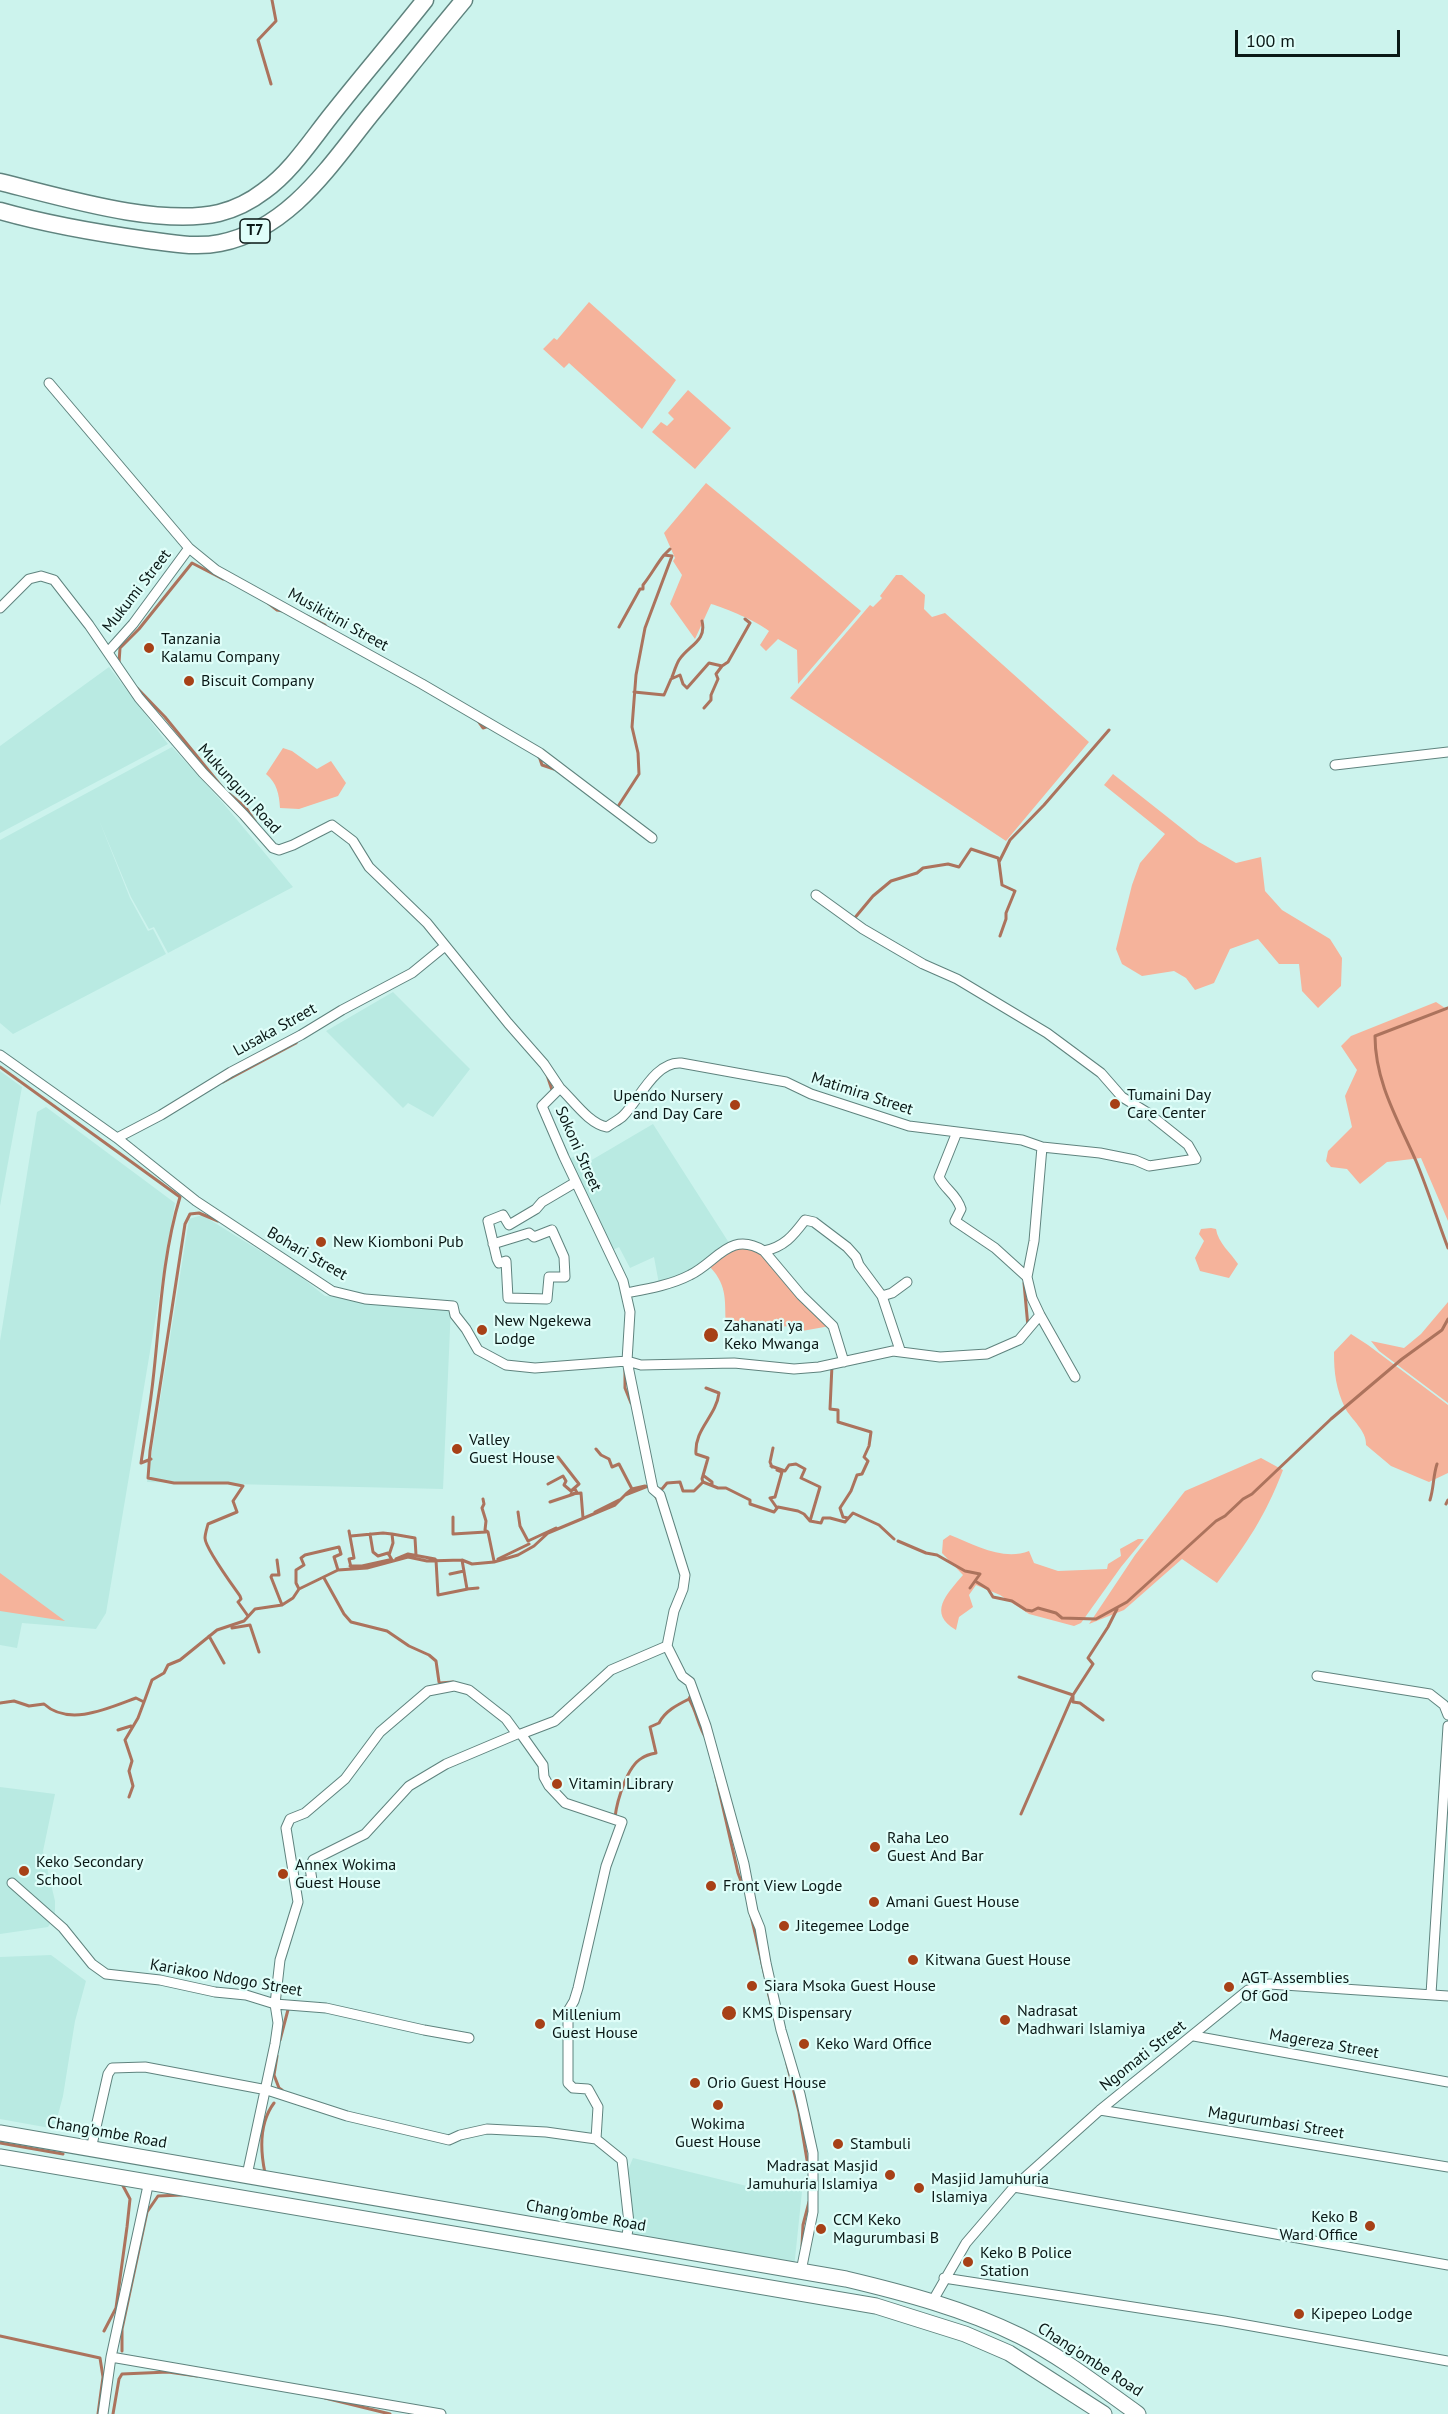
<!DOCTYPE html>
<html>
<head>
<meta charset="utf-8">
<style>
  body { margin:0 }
  #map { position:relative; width:1448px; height:2414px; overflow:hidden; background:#ccf3ed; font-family:"PT Sans",sans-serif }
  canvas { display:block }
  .scale { position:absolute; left:1235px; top:30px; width:165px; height:27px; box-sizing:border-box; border:3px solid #0a1816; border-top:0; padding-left:8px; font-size:18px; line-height:21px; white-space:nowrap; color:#0a1816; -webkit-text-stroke:4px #dffef9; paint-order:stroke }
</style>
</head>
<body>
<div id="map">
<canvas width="1448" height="2414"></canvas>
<div class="scale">100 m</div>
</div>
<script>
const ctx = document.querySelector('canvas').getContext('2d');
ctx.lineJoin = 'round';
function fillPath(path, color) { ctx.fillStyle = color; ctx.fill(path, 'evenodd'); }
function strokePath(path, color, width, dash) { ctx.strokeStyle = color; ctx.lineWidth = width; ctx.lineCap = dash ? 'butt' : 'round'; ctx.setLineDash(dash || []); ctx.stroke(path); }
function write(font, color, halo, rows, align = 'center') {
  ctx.font = font + ' "PT Sans",sans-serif'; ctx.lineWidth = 4.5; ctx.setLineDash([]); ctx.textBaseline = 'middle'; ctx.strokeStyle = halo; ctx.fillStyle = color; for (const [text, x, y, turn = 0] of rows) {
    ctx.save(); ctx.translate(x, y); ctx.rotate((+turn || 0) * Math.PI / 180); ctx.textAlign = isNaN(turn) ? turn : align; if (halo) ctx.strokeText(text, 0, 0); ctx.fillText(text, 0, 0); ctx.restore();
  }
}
const built = new Path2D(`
  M109,667L168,744L0,833V746Z
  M172,747L223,803L293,887L168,953L154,927L149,929L131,897L99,820L130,898L148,931L153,929L166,954L13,1034L0,1023V840Z
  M393,992L470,1069L433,1117L408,1103L403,1108L326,1031Z
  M0,1071L22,1087L0,1206Z
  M46,1107L175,1203L106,1613L96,1629L22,1623L17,1648L0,1645V1341L37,1112Z
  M653,1124L731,1246L692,1271L659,1284L654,1257L630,1268L619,1247L609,1252L567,1160L583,1152L590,1161Z
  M202,1215L296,1273L325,1296L451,1306L443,1489L147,1482L189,1219Z
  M0,1787L55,1794L43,1851L55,1901V1916L48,1927L0,1934Z
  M51,1955L86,1981L75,2021L63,2096L56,2122L50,2128L0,2119V1957Z
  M633,2158L755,2188L803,2182L794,2268L631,2238L628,2170Z`);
const green = new Path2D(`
  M589,302L676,380L642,429L569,363L564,368L543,349L554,338L557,340Z
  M688,390L731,428L695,469L652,432L661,422L667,426L674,419L668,413Z
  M706,483L861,611L798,684L797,650L778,639L766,651L760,645L769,631C758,622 726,608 711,604L695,639L670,604L682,575L673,561L675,558L664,533Z
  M896,575H902L925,595L924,609L932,617L945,613L1089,742L1006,841L790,698L870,605L873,607L882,598L880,596Z
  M283,748L292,751L317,769L331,761L346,783L338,796L299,809L280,808C279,794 277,783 266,774Z
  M1113,774L1199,842L1236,863L1261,857L1265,891L1282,910L1330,939L1342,958L1341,986L1318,1008L1302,991L1299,964H1279L1258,939L1230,949L1214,983L1195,990L1186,978L1174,971L1142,976L1122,964L1116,949L1132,885L1140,863L1165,834L1104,785Z
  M1436,1002L1448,1010V1221L1421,1158L1387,1162L1360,1184L1347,1169L1331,1167L1326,1161L1328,1151L1352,1127L1345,1096L1357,1070L1341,1046L1351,1036Z
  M1211,1228L1216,1229C1218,1243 1231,1253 1238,1264L1229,1278L1200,1271L1195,1258L1204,1241L1199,1234L1201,1229Z
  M750,1247L762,1255L830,1326L802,1331L792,1326L776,1327L759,1331L726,1327C724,1303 729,1287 710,1267C722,1253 732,1249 750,1247Z
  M1448,1302V1403L1379,1351L1371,1341L1404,1348L1421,1334Z
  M1351,1334L1368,1345L1448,1405V1473L1429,1482L1391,1466L1366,1445C1367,1431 1351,1419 1345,1408C1336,1388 1334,1374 1334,1352Z
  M1261,1458L1283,1470C1265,1517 1247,1543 1217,1583L1182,1559L1124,1610L1089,1624L1135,1555L1185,1491Z
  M950,1535C975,1545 1003,1561 1029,1551L1034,1563L1058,1571L1107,1569L1108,1564L1121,1556L1120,1549L1138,1539H1144L1121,1567L1081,1623L1074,1626L1029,1614L1000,1595L976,1585L969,1595L973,1607L959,1617L956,1630C927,1613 947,1594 963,1575L942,1553L943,1540Z
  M0,1573L65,1621L0,1611Z`);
const stream = new Path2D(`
  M271,84L258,40L276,21L272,0
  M268,603L277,610L283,611
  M307,616L325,625
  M619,627L640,589H643V585C651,575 656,565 664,555
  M119,663L120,648L139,629L192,563L223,579
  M672,677C674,672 676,665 679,660C689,645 707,641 702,621
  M137,688L165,717L222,787
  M634,692L664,695L671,679L680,675L683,684L687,688L709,663L722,666L728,662L750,623L745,619
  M704,708L711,700V695L718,679L716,674L722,666
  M478,721L483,728L489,726
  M539,756L542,765L554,769
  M227,792L246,808L255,821
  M617,808L639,774L638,753L632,727L636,675L645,628L672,556L664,555L670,549
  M853,920L873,896L891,881L917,873L923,868L948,864L959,867L971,849L998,858L999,862
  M1000,936L1006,919V913L1015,891L1002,885L999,862L1010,840L1044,805L1109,730
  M1448,1008L1375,1036C1375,1082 1398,1120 1416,1161C1428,1190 1437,1219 1448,1248
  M0,1067L180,1197C162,1257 160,1319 153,1380C150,1408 145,1436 141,1463L151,1459
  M547,1075L552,1090
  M223,1082L296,1043
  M218,1221L199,1213L190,1214L185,1224L150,1451L148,1478L174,1483H228L243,1486L233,1501L237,1512L208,1524C207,1528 205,1534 205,1538C205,1548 233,1586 240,1596L241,1599L238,1602L248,1616
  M1024,1283L1028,1327
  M832,1365L830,1409L838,1410V1422L871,1432L869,1446L864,1457L868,1461L862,1474L857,1475L851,1491L840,1508L843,1517L848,1518
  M625,1369V1388L631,1403
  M596,1449L601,1455L609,1459L612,1467L619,1464L632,1489
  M558,1457L579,1484L571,1491L575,1489L577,1493L571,1494L581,1493L583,1518
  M771,1466L785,1471L789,1465L796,1464L805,1469L801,1478L820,1487L810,1521
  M772,1467L770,1462L773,1448
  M704,1476L712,1482V1485
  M703,1482L702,1479L708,1458L696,1454C694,1429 716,1417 719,1393L706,1388
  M548,1484L563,1476L566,1481L564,1485L571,1491
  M658,1489H662L667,1483L680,1482L683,1491H694L703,1482L718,1488H726L750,1500V1504L774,1512L778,1507L798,1511L804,1514L810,1521L821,1523L823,1518H830L845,1522L853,1513L879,1525L894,1539
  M653,1492L660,1504
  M626,1494L632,1489L645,1486
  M483,1499L484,1504L482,1508L486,1521L485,1530L488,1532L494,1561
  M1430,1500C1434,1487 1433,1476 1437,1464
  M550,1502L574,1494
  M1446,1504L1448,1500
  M777,1508L770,1498L775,1497L782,1472L777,1470
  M518,1512L520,1526L528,1541
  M595,1512L619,1500
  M453,1517V1534L486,1532
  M349,1531L354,1558L349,1559L351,1567
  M370,1534L373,1552L378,1556L388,1553L392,1560
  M392,1534L415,1538L416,1555
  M351,1536L383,1533L392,1534L393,1543L389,1555
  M528,1541L556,1528
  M898,1541L926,1553L937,1555L965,1571L980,1574L970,1588L975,1581L988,1589L993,1597L1012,1601L1026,1610L1032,1611L1038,1608L1056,1613L1062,1618L1096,1619L1127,1602L1216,1521L1225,1516L1243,1499L1252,1494L1331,1419L1402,1359L1442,1330L1448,1319
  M396,1559L408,1554L435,1559
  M498,1559L529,1544
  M277,1560L279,1575H272L271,1577L282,1605
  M436,1560L438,1595L468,1589
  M462,1560L467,1589L478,1588
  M350,1566H362L389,1560
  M450,1574L464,1571
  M324,1578L344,1614L351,1622L387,1631L409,1646L429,1655L436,1661L439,1682
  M299,1589L296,1583V1570L304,1565L301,1558L305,1555L339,1547L341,1554L334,1557L338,1570
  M232,1628L250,1625L259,1652
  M209,1636L224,1663
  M1019,1677L1073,1695L1021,1814
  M440,1683L453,1682
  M691,1695L689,1699C697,1712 698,1726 706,1738
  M0,1703L14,1701L29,1706L44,1704C69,1727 109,1708 136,1698L144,1702L152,1680L164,1673L168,1665L180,1660L217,1630L244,1621L255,1609L282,1605L293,1598L299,1589L338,1570L367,1568L408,1557L427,1561L462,1560L472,1564L494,1562L518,1555L534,1546L548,1533L615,1505L625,1495L648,1486
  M1103,1720L1080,1703L1073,1702V1695L1093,1664L1088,1658L1108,1627L1117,1609
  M118,1730L131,1726
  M716,1777L738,1873L744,1889
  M129,1797L133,1786L129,1771L132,1761L125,1740L138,1718L144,1702
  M615,1817C617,1801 627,1766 642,1758C646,1755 651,1754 656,1753L650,1727L659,1723C665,1711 677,1705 689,1699
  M751,1916L765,1976
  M768,1992L775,2020
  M280,2040L289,2006
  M277,2056L274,2075L279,2088L282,2090
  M787,2064L799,2112L809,2172
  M0,2143L63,2154
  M265,2173C260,2149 259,2123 274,2103
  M802,2246L803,2225L809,2202
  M104,2331L116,2308L127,2227L130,2199L122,2184
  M0,2336L100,2358L103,2377L98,2414
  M122,2351V2329L147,2212L158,2196L182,2195
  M325,2398L390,2414
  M113,2414L119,2379L122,2374L168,2372L197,2376`);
const street = new Path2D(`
  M49,383L189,548L216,570L422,684L540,753L652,838
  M0,608L29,579L41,576L54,580L89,625L139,698L203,773L244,815L273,848L279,850L293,845L332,825L353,841L369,867L427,923L508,1023L544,1064L560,1088L542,1106L564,1157L623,1281L630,1312L627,1361L653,1489L660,1495L685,1575L683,1589L674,1611L667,1646L682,1676L690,1682L706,1726L744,1864L753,1911L760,1928L766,1963L781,2030L800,2094L813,2153V2212L801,2271
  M108,652L133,624L189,548
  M1335,765L1448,752
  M0,1055L117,1138L196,1201L332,1291L365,1299L453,1306L455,1315L466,1329L478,1350L506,1365L535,1368L627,1361L641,1365L734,1363L794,1369L819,1367L893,1351L940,1357L987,1354L1019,1340L1040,1315
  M560,1088C573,1100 589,1124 607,1127C612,1123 619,1120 623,1116C639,1100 655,1061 681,1063L786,1082L811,1094L909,1126L1022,1140L1042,1147L1100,1153L1135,1160L1149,1166L1196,1159L1188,1145L1148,1113L1122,1097L1101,1073L1047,1033L957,979L923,964L863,929L816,895
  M957,1132L939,1177C945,1190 956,1193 961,1209L955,1221L995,1248L1027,1277
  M117,1138L161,1115L231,1072L301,1035L342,1010L412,973L445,946
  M1042,1147L1034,1241L1027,1277L1032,1298L1040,1315L1075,1377
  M493,1244L529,1233L534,1237L552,1230L564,1257L565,1277H549L547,1299L508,1298L506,1261L499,1263L497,1259L488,1221L503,1215L509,1225L536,1209L542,1202L576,1182
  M764,1251L801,1295L833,1326L844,1362
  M626,1293C647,1289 671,1285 690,1275C717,1262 730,1230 764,1251C784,1247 793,1236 805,1220L814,1222L847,1247L856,1257L859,1265L882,1296L892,1293L907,1282
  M882,1296L900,1350
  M1317,1676L1430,1694L1444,1705L1448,1715
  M521,1734L543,1765L544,1777L549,1786L565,1803L622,1822L606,1866L578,1988L574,2001L568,2011V2083L573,2088L588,2089L598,2107L596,2139
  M295,1882L312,1880L310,1868L313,1860L365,1834L409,1786L446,1764L517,1734H521L555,1721L611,1670L667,1646
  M12,1883L63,1928L92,1964L106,1974L160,1980L215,1992L246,1995L275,2004L326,2008L424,2030L469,2038
  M1431,1994L1448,1726
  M1194,2036L1448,2082
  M1100,2110L1448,2167
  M91,2149L108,2074L112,2068L145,2067L267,2090L347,2116L449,2140L460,2135L487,2129L546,2132L596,2139L622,2160L629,2223L627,2235
  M247,2175L275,2044L278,2023L275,2004L280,1960L298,1902L286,1828L290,1819L305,1813L345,1779L380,1732L428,1691L454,1686L469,1690L506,1719L517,1734
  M1014,2187L1448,2265
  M944,2278L1224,2321L1448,2361
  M932,2302L966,2243L1014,2187L1100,2110L1248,1990L1269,1984L1448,1996
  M111,2357L441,2414
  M103,2414L111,2357L149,2181`);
const primary = new Path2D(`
  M0,2133L846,2279C905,2293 965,2309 1020,2336C1062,2357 1100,2387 1138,2414
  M0,2157L876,2306L965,2334L1009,2353L1104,2414`);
const highway = new Path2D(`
  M0,182C62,197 158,227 219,213C235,209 251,201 264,191C292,171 312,139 333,113C363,75 395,38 425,0
  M0,211C49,225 97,233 147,240C171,243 196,248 220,243C290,229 330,165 372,113C403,75 433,37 464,0`);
const markers = [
  [149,648,6,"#a74117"],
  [189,681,6,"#a74117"],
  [1115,1104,6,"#a74117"],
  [735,1105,6,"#a74117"],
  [321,1242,6,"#a74117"],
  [482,1330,6,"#a74117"],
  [711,1335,8,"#a74117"],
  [457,1449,6,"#a74117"],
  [557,1784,6,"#a74117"],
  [875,1847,6,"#a74117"],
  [24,1871,6,"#a74117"],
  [283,1874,6,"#a74117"],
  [711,1886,6,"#a74117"],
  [874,1902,6,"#a74117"],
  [784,1926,6,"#a74117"],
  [913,1960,6,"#a74117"],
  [752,1986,6,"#a74117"],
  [1229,1987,6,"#a74117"],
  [729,2013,8,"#a74117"],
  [1005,2020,6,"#a74117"],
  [540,2024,6,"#a74117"],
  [804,2044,6,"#a74117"],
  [695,2083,6,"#a74117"],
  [718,2105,6,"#a74117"],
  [838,2144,6,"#a74117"],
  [890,2175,6,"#a74117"],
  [919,2188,6,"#a74117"],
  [1370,2226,6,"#a74117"],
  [821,2229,6,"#a74117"],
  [968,2262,6,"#a74117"],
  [1299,2314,6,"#a74117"]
];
const shields = [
  [255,231,30]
];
const shieldNames = [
  ["T7",255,231]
];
const streetNames = [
  ["Mukumi Street",137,591,-52],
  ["Musikitini Street",338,620,29],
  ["Mukunguni Road",239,789,48],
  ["Lusaka Street",275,1030,-29],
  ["Matimira Street",862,1094,18],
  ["Sokoni Street",578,1149,66],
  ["Bohari Street",307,1254,30],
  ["Kariakoo Ndogo Street",226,1978,10],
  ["Magereza Street",1324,2044,10],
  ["Ngomati Street",1143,2056,-38],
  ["Magurumbasi Street",1276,2123,9],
  ["Chang'ombe Road",107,2133,10],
  ["Chang'ombe Road",586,2216,10],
  ["Chang'ombe Road",1090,2360,33]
];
const poiNames = [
  ["Tanzania",161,639],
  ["Kalamu Company",161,657],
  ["Biscuit Company",201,681],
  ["Tumaini Day",1127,1095],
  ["Care Center",1127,1113],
  ["Upendo Nursery",723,1096,"right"],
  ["and Day Care",723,1114,"right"],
  ["New Kiomboni Pub",333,1242],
  ["New Ngekewa",494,1321],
  ["Lodge",494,1339],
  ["Zahanati ya",724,1326],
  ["Keko Mwanga",724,1344],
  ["Valley",469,1440],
  ["Guest House",469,1458],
  ["Vitamin Library",569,1784],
  ["Raha Leo",887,1838],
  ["Guest And Bar",887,1856],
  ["Keko Secondary",36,1862],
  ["School",36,1880],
  ["Annex Wokima",295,1865],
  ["Guest House",295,1883],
  ["Front View Logde",723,1886],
  ["Amani Guest House",886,1902],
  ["Jitegemee Lodge",796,1926],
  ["Kitwana Guest House",925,1960],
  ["AGT Assemblies",1241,1978],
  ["Of God",1241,1996],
  ["Siara Msoka Guest House",764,1986],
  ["Nadrasat",1017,2011],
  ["Madhwari Islamiya",1017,2029],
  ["KMS Dispensary",742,2013],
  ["Millenium",552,2015],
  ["Guest House",552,2033],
  ["Keko Ward Office",816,2044],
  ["Orio Guest House",707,2083],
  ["Wokima",718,2124,"center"],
  ["Guest House",718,2142,"center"],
  ["Stambuli",850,2144],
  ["Madrasat Masjid",878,2166,"right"],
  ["Jamuhuria Islamiya",878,2184,"right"],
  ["Masjid Jamuhuria",931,2179],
  ["Islamiya",931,2197],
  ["Keko B",1358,2217,"right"],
  ["Ward Office",1358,2235,"right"],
  ["CCM Keko",833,2220],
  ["Magurumbasi B",833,2238],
  ["Keko B Police",980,2253],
  ["Station",980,2271],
  ["Kipepeo Lodge",1311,2314]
];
fillPath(built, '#b9eae2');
fillPath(green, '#f5b39b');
strokePath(stream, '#ac735d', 3);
strokePath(street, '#5f837e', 11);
strokePath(primary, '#5f837e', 17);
strokePath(highway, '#5f837e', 19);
strokePath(street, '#fff', 9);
strokePath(primary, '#fff', 15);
strokePath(highway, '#fff', 16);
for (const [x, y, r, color] of markers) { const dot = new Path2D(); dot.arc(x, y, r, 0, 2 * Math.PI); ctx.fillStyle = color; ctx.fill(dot); strokePath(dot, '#dffef9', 2); }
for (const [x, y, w] of shields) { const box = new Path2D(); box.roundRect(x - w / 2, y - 12, w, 24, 4.5); ctx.fillStyle = '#dffef9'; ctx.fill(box); strokePath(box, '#0a1816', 1.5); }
write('bold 15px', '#0a1816', null, shieldNames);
write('16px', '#0a1816', '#dffef9', streetNames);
write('16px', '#0a1816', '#dffef9', poiNames, 'left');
</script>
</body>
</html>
